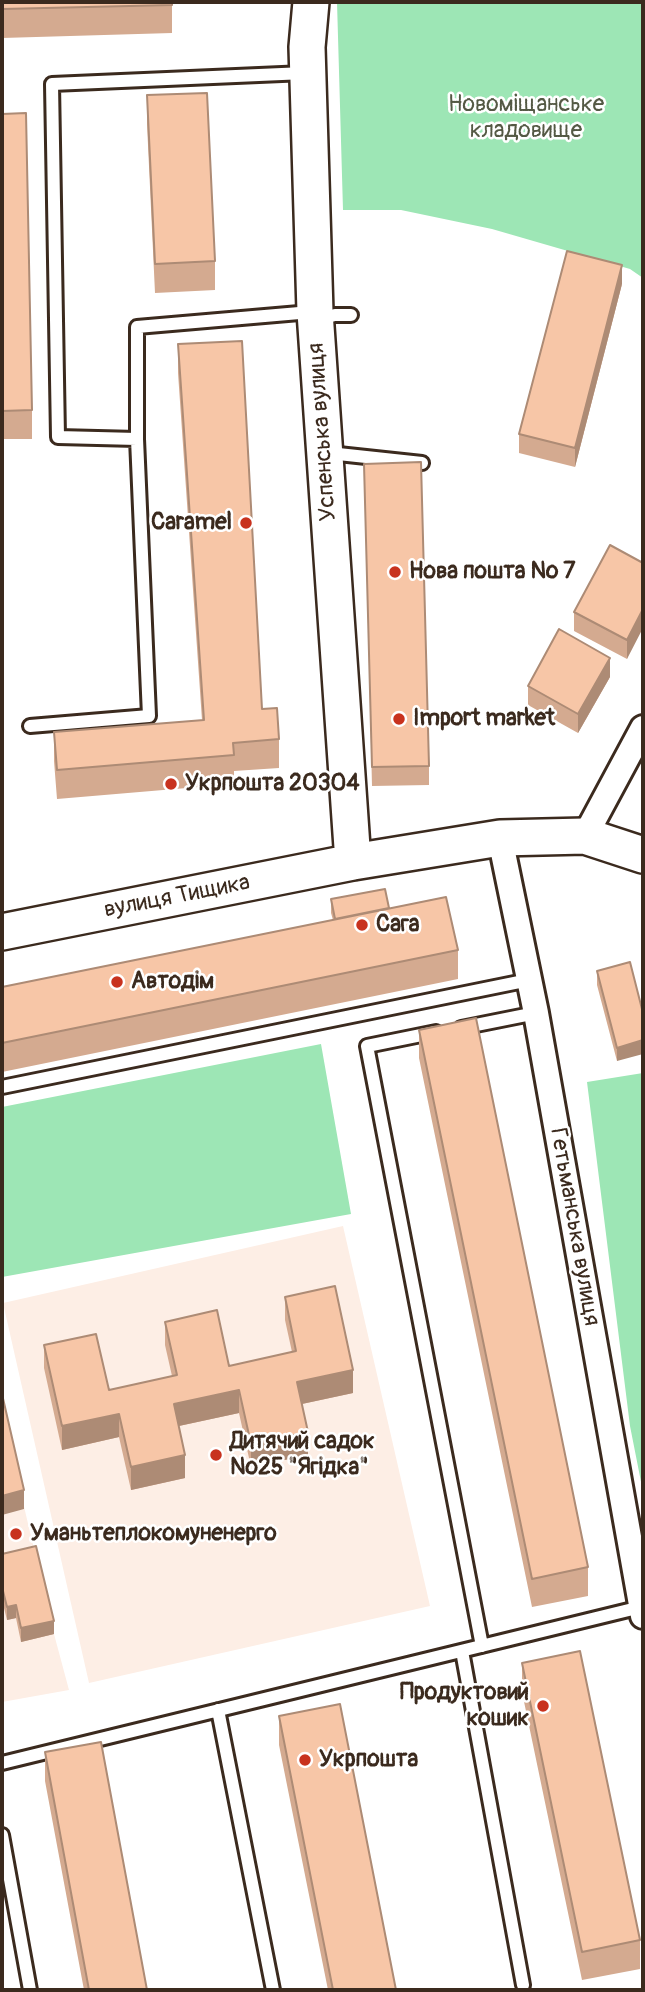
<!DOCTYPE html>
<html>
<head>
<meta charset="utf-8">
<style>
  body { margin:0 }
  #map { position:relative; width:645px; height:1992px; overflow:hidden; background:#fff; font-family:Pangolin,sans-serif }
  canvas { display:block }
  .frame { position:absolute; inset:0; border:4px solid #3b2a1e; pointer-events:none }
</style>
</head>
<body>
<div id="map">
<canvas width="645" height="1992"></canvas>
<div class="frame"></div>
</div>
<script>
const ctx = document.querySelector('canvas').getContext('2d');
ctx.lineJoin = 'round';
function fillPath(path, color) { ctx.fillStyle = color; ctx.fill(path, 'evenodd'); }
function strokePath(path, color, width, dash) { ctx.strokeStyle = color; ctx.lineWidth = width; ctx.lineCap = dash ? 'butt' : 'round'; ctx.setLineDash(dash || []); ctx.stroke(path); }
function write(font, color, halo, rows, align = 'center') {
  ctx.font = font + ' Pangolin,sans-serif'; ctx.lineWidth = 5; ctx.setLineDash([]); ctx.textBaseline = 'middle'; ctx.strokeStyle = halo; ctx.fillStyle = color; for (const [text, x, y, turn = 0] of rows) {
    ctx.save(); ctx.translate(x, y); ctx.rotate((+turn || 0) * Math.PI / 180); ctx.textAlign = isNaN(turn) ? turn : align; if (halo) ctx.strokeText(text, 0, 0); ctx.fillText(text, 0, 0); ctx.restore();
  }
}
const built = new Path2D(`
  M343,1226L430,1606L89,1683L3,1303Z
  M2,1413L54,1634L69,1690L2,1702Z`);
const green = new Path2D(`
  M337,2H643V278L630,269L492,229L401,210H343Z
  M321,1044L351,1214L2,1277V1107Z
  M643,1073V1492L630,1426L587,1082Z`);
const lane = new Path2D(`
  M305,73L52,84L58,437L137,439V327L311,312
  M319,319L335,315H351
  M329,453L422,463
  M30,726L149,716L137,439
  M461,1028L536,1013
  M436,1032L367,1046L482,1646
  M2,1087L529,980
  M462,1651L523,1985
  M218,1710L273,1990
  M2,1763L641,1607
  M2,1835L30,1990`);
const street = new Path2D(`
  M585,836L643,728
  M500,838L536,1013L643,1616`);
const secondary = new Path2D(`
  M311,2L307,47L315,312L353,862
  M2,932L353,862L500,838L585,836L643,855`);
const wall = new Path2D(`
  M2,2H172V33L2,38Z
  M147,95L215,261V290L155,293L147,124Z
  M2,114L32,410V439H2Z
  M622,284L575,467L519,453V434Z
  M178,344L262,709L279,739V768L234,771V784L57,799L54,761V732L202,720L178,373Z
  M364,464L429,766V785L372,786Z
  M643,563L627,659L574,631V612Z
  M610,677L578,733L528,705V686Z
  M331,899L389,908L458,950V979L2,1072V987L333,920L331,913Z
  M597,971L643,1013L617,1061L597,985Z
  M419,1030L588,1567V1596L532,1607L419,1058Z
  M285,1297L353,1393L302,1404L308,1455L251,1467L239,1413L179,1426L185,1478L131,1490L119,1437L62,1450L44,1368V1345L109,1390L172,1376L165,1345V1322L229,1366L292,1352L285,1320Z
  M2,1554L54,1634L21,1642L16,1618L7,1620L2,1600Z
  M522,1663L640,1940V1969L582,1980L522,1692Z
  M279,1716L396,1990H328L279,1745Z
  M45,1752L147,1990H84L45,1781Z`);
const shadedWall = new Path2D(`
  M622,265V284L575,467V448Z
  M643,609V628L627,659V640Z
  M610,658V677L578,733V714Z
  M643,1040V1054L617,1061V1048Z
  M353,1370V1393L297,1405V1382Z
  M239,1390V1413L174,1427V1404Z
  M119,1414V1437L62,1450V1426Z
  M308,1432V1455L251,1467V1444Z
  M185,1455V1478L131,1490V1467Z
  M24,1490V1509L2,1515V1496Z
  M16,1605V1618L7,1620V1607Z
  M54,1621V1634L21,1642V1628Z`);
const building = new Path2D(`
  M2,2H172V5L2,9Z
  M207,93L215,261L155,264L147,95Z
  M26,113L32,410L2,411V114Z
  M567,251L622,265L575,448L519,434Z
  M242,341L262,709L277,708L279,739L233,743L234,755L57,770L54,732L204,720L178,344Z
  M421,462L429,766L372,767L364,464Z
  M610,545L643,563V609L627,640L574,612Z
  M559,629L610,658L578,714L528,686Z
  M385,889L389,908L335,919L331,899Z
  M446,897L458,950L2,1043V987Z
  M630,962L643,1013V1040L617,1048L597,971Z
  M476,1018L588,1567L532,1579L419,1030Z
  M335,1286L353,1370L297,1382L308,1432L251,1444L239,1390L174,1404L185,1455L131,1467L119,1414L62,1426L44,1345L96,1334L109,1390L177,1375L165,1322L217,1310L229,1366L296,1351L285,1297Z
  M2,1394L24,1490L2,1496Z
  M36,1546L54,1621L21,1628L16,1605L7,1607L2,1587V1554Z
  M580,1651L640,1940L582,1952L522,1663Z
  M340,1704L396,1990H333L279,1716Z
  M101,1742L147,1990H89L45,1752Z`);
const markers = [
  [246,523,7,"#c8321e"],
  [395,572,7,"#c8321e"],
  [399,719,7,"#c8321e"],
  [171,784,7,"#c8321e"],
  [362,925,7,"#c8321e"],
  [117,982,7,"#c8321e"],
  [216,1455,7,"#c8321e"],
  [16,1534,7,"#c8321e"],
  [543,1706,7,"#c8321e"],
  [305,1760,7,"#c8321e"]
];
const parkNames = [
  ["Новоміщанське",526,105],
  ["кладовище",526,131]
];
const streetNames = [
  ["Успенська вулиця",323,432,-94],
  ["вулиця Тищика",177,897,-11],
  ["Гетьманська вулиця",574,1227,80]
];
const poiNames = [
  ["Caramel",232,523,"right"],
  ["Нова пошта № 7",409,572],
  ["Import market",413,719],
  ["Укрпошта 20304",185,784],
  ["Сага",376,925],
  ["Автодім",131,982],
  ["Дитячий садок",230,1442],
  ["№25 \"Ягідка\"",230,1468],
  ["Уманьтеплокомуненерго",30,1534],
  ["Продуктовий",529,1693,"right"],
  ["кошик",529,1719,"right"],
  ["Укрпошта",319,1760]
];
fillPath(built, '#fdeee5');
fillPath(green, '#9de6b5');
strokePath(lane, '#3b2a1e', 18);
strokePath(street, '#3b2a1e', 30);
strokePath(secondary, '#3b2a1e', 40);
strokePath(lane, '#fff', 12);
strokePath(street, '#fff', 24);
strokePath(secondary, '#fff', 35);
fillPath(wall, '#d4aa90');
fillPath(shadedWall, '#ad8b75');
fillPath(building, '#f7c6a7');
strokePath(building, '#ad8b75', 2);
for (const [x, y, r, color] of markers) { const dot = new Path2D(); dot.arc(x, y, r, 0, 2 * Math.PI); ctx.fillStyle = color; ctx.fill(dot); strokePath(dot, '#fff', 2.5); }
write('23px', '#545944', '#fff', parkNames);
write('23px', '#3b2a1e', '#fff', streetNames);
write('bold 23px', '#3b2a1e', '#fff', poiNames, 'left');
</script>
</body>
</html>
